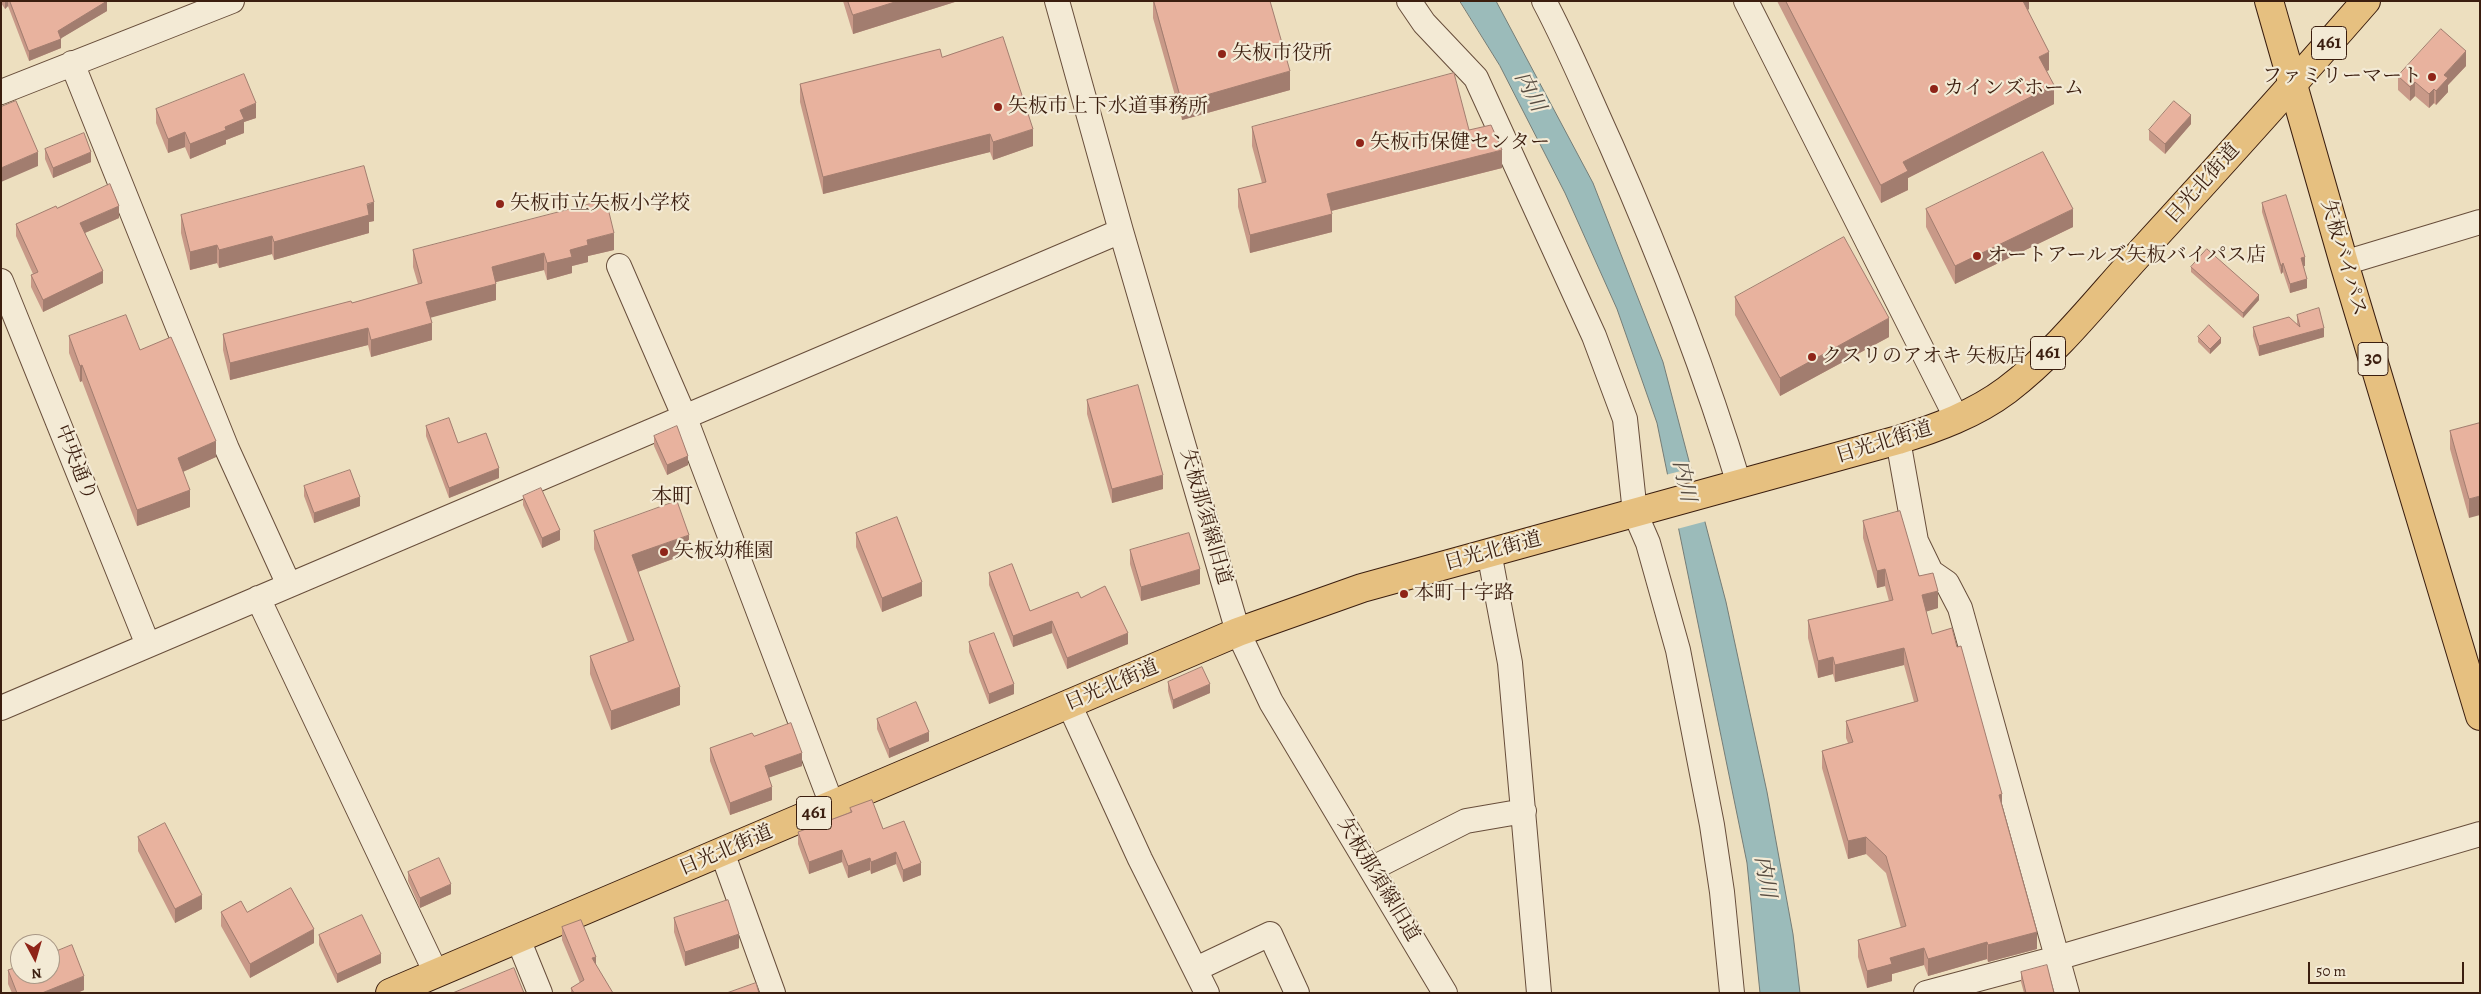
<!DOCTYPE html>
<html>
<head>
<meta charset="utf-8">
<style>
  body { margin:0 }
  #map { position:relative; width:2481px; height:994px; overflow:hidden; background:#eddfbf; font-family:Alegreya,serif }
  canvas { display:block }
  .frame { position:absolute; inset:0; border:2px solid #3b1e0f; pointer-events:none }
  .north { position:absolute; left:10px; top:934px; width:50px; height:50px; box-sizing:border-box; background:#f3ead5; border:1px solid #a99886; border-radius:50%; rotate:174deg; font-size:14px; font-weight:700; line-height:20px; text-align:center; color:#3b1e0f }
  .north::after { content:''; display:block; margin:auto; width:18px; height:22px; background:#8f2418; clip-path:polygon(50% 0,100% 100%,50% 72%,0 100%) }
  .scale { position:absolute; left:2308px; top:962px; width:156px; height:22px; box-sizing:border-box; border:2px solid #3b1e0f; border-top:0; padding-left:6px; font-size:15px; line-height:18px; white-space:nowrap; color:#3b1e0f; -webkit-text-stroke:4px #f3ead5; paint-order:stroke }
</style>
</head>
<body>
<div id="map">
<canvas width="2481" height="994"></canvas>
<div class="frame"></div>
<div class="north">N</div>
<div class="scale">50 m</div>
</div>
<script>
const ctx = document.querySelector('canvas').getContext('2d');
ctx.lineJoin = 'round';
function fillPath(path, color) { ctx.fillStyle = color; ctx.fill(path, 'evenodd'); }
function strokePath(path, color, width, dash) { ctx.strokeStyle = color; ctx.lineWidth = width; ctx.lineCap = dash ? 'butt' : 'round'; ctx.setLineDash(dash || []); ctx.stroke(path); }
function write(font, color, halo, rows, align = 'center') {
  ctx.font = font + ' Alegreya,"Noto Serif JP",serif'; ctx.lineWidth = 4.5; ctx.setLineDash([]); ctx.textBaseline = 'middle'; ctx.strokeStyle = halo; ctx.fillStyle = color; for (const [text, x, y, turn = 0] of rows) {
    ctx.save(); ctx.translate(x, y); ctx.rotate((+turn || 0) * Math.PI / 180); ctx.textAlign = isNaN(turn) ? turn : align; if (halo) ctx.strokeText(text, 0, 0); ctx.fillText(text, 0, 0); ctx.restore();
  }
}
const water = new Path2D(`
  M1460,1H1496L1593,183L1663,362L1726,602L1767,792L1793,934L1800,993H1760L1747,863L1657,423L1617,309L1565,193L1500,66Z`);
const pier = new Path2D(`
  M1693,468L1707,521L1677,529L1665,475Z`);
const minor = new Path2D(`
  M1057,1L1121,231L1238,632L1271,702L1445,993
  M1409,1L1424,23L1476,78L1594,336L1625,419L1635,513L1648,543L1678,650L1712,825L1722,892L1732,993
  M1544,1C1569,48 1589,97 1611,145C1660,256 1704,368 1739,484
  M1746,1L1957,419
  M72,63L227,449L289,585
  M1,92L232,1
  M2344,263L2480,222
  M619,266L685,418L832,805
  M1,281L148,645
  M1898,440L1916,541L1931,572L1947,583L1960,608L2067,993
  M1489,552L1510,663L1539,993
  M258,598L436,973
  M1069,704L1140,859L1207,993
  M1,708L1121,231
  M722,852L773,993
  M1371,869L1466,821L1524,811
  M518,939L540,993
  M1196,969L1270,934L1297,993
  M1926,993L2057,958L2480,834`);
const major = new Path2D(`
  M2269,1L2344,263L2480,716`);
const highway = new Path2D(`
  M390,993L1238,632L1362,588L1898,440C1937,428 1975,414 2007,390C2057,352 2097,300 2139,254C2215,171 2291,87 2366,1`);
const wall = new Path2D(`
  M1,1H107V11L61,38V48L29,61L8,6L5,9L1,3Z
  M843,1H958L853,34Z
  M1153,1L1290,90L1182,120L1153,18Z
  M1777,1H2029V9L2028,10L2049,70L2047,71L2054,104L1908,178V190L1881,203Z
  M2466,66L2448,85V92L2436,105L2434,103L2429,108L2415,96L2410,101L2398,90V76Z
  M800,84L1033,146L993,160L990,152L823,194L800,102Z
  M156,109L256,118L244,122V133L226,140V144L190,159L185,147L168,153L156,123Z
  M2191,124L2165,154L2149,140V130Z
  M1252,127L1469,130L1502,168L1331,211L1332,232L1250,253L1238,207V189L1262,183L1252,146Z
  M45,149L91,162L53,178L45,159Z
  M2262,203L2305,266H2304L2307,288L2290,293L2283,272L2281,274L2262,212Z
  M57,208L119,218L85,233L103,283L43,312L31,287V275L33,274L16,236V224Z
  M1926,209L2073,227L1955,284L1926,227Z
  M181,215L374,221L369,222V233L274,260L272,254L219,268L217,263L190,270L181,233Z
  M413,250H614L588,256V262L572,266V273L547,280L544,270L496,282V300L431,317L432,340L371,357L368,345L230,380L223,350V334L352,303L418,284L413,267Z
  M2191,267L2259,300L2243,318L2191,272Z
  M1735,297L1889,337L1780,396L1735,315Z
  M2297,315L2324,337L2259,356L2253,336V327L2297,324Z
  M69,336L140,350L216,457L183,472L190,507L137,526L82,381L80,382L69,353Z
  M2198,337L2221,343L2210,354L2198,342Z
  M1087,400L1163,489L1112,503L1087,414Z
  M2480,423L2469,518L2450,449V431Z
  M426,426L499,478L449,498L426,436Z
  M654,436L688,465L667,475L654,446Z
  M304,486L360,506L314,523L304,496Z
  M523,496L560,540L542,548L523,505Z
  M1863,521L1919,576L1938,608L1926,611L1932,634L2002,808L2037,949L1988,962L1987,959L1928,976L1924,965L1892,974V981L1867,988L1858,957V940L1901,928L1886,873L1866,854L1848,859L1822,768V751L1848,743L1846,738V721L1914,702L1904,665L1835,682L1833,674L1818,678L1808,638V620L1889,601L1885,586L1877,588L1863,538Z
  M594,531L689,553L638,572L680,705L611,730L590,674V656L628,642L594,549Z
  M856,533L922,596L882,612L856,547Z
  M1130,550L1200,584L1141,601L1130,564Z
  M989,573L1030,611L1081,598L1128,644L1067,669L1052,633L1013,647L989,585Z
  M969,642L1014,694L989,704L969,652Z
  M1168,682L1210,693L1173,709L1168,691Z
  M877,719L929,741L889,758L877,729Z
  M754,736L802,766L769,777L772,800L730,815L710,761V748Z
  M850,808L883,829L921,875L903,882L896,864L871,874L870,870L848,878L842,862L809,874L798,844V832L850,812Z
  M138,837L202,909L175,923L138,851Z
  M408,872L451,894L420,908L408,881Z
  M221,912H247L314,943L250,978L221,926Z
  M674,918L739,948L685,966L674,932Z
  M562,927L596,966L613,993H571V988L580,983L562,940Z
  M319,935L381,963L337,983L319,945Z
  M8,970L84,990L77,993H12L8,984Z
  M2021,972L2054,993H2024L2021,982Z`);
const shadedWall = new Path2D(`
  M5,1H8V6L5,9Z
  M107,1V11L60,39H61V48L29,61V51L58,31Z
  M898,1H958L853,34V15Z
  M2020,1H2029V9L2020,14Z
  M2466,51V66L2448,85V92L2436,105V91L2444,75Z
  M2049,52V70L2039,75V57Z
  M1290,71V90L1182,120V102Z
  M2415,82V96L2410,101V87Z
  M2054,85V104L1908,178V190L1881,203V185L1903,162Z
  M2434,89V103L2429,108V94Z
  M256,103V118L244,122V133L226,140V144L190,159V144L225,127L240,110Z
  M2191,115V124L2165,154V144Z
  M1033,129V146L993,160V142Z
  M185,132V147L168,153V139Z
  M990,134V152L823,194V177Z
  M1502,150V168L1327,212V194Z
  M38,152V166L1,182V168Z
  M91,152V162L53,178V168Z
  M374,202V221L369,222V233L274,260V242Z
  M119,206V218L80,235V223Z
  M2073,209V227L1955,284V266Z
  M1332,214V232L1250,253V235Z
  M614,233V250L588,256V262L572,266V273L547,280V263L587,240Z
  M272,236V254L219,268V250Z
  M217,245V263L190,270V252Z
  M544,253V270L492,283V267Z
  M2305,257V266L2301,267V258Z
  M2283,263V272L2281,274V266Z
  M103,271V283L43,312V300Z
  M2307,279V288L2290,293V284Z
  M496,284V300L426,319V302Z
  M2259,295V300L2243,318V313Z
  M1889,318V337L1780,396V378Z
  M432,323V340L371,357V340Z
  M368,328V345L230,380V363Z
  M2324,328V337L2259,356V346Z
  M2221,338V343L2210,354V349Z
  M82,365V381L80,382V366Z
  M216,441V457L178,474V458Z
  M688,456V465L667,475V465Z
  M499,468V478L449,498V488Z
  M1163,475V489L1112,503V489Z
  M190,490V507L137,526V510Z
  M2480,496V515L2469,518V499Z
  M360,497V506L314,523V513Z
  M560,530V540L542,548V538Z
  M689,535V553L632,574V555Z
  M1200,569V584L1141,601V587Z
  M1885,569V586L1877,588V571Z
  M922,582V596L882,612V598Z
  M1938,591V608L1922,613V595Z
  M1052,621V633L1013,647V636Z
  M1128,633V644L1067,669V658Z
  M1904,648V665L1835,682V665Z
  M1833,657V674L1818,678V661Z
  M1014,684V694L989,704V694Z
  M1210,684V693L1173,709V700Z
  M680,687V705L611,730V711Z
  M929,732V741L889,758V749Z
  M802,753V766L765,779V766Z
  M772,787V800L730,815V803Z
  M2002,794V811L1999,795Z
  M1866,837V854L1848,859V841Z
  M842,850V862L809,874V862Z
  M896,852V864L871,874V862Z
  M870,858V870L848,878V866Z
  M921,863V875L903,882V870Z
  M451,884V894L420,908V898Z
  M202,895V909L175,923V909Z
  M314,929V943L250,978V964Z
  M2037,932V949L1988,962V945Z
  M739,934V948L685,966V952Z
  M1987,942V959L1928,976V959Z
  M1924,948V965L1892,974V981L1867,988V971L1890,958Z
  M381,954V963L337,983V974Z
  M596,957V970L592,958Z
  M84,976V990L77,993H42Z`);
const building = new Path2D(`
  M10,1H107L58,31L61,39L29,51Z
  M848,1H898L853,15Z
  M1154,1H1270L1290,71L1182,102Z
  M1786,1H2023L2049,52L2039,57L2054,85L1903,162L1908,171L1881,185Z
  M2441,29L2466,51L2444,75L2448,78L2436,91L2434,89L2429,94L2415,82L2410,87L2398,76Z
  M1003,37L1033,129L993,142L990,134L823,177L800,84L940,49L942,57Z
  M1454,73L1469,130L1491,125L1502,150L1327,194L1332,214L1250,235L1238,189L1266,182L1252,127Z
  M244,74L256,103L240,110L244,119L225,127L226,130L190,144L185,132L168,139L156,109Z
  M16,101L38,152L1,168V107Z
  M2174,101L2191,115L2165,144L2149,130Z
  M84,133L91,152L53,168L45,149Z
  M2043,152L2073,209L1955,266L1926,209Z
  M364,166L374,202L367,204L369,215L274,242L272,236L219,250L217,245L190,252L181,215Z
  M110,184L119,206L80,223L103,271L43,300L31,275L38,272L16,224L56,206L57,208Z
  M2286,195L2305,257L2301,258L2307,279L2290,284L2283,263L2281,266L2262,203Z
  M606,200L614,233L587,240L588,245L570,250L572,257L547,263L544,253L492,267L496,284L426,302L432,323L371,340L368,328L230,363L223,334L351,301L352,303L422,283L413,250Z
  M1844,237L1889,318L1780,378L1735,297Z
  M2207,249L2259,295L2243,313L2191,267Z
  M2319,308L2324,328L2259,346L2253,327L2289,317L2300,327L2297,315Z
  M126,315L140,350L171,337L216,441L178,458L190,490L137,510L82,365L80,366L69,336Z
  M2209,325L2221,338L2210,349L2198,337Z
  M1138,385L1163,475L1112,489L1087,400Z
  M449,418L458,443L486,433L499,468L449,488L426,426Z
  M2480,423V496L2469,499L2450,431Z
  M677,426L688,456L667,465L654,436Z
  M350,470L360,497L314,513L304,486Z
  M541,488L560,530L542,538L523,496Z
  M677,501L689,535L632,555L680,687L611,711L590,656L634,640L594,531Z
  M1900,511L1919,576L1933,573L1938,591L1922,595L1932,634L1952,628L1957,647L1961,646L2002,794L1999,795L2037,932L1988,945L1987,942L1928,959L1924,948L1890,958L1892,964L1867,971L1858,940L1906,926L1886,856L1866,837L1848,841L1822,751L1853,742L1846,721L1918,701L1904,648L1835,665L1833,657L1818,661L1808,620L1893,600L1885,569L1877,571L1863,521Z
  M897,517L922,582L882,598L856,533Z
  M1189,533L1200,569L1141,587L1130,550Z
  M1012,564L1030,611L1078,592L1081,598L1105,586L1128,633L1067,658L1052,621L1013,636L989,573Z
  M994,633L1014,684L989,694L969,642Z
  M1202,667L1210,684L1173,700L1168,682Z
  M916,702L929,732L889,749L877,719Z
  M791,723L802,753L765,766L772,787L730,803L710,748L752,733L754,736Z
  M872,800L883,829L904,821L921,863L903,870L896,852L871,862L870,858L848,866L842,850L809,862L798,832L852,812L850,808Z
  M165,823L202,895L175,909L138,837Z
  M439,858L451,884L420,898L408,872Z
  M291,888L314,929L250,964L221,912L241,901L247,912Z
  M728,900L739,934L685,952L674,918Z
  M362,915L381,954L337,974L319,935Z
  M581,920L596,957L592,958L613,993H574L571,988L584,980L562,927Z
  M72,945L84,976L42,993H17L8,970L20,966V974H50V954Z
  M2047,965L2054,993H2026L2021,972Z
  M514,968L524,993H453Z
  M756,983L759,993H727Z`);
const markers = [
  [1222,54,5,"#8f2418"],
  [2432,77,5,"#8f2418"],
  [1934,89,5,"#8f2418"],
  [998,107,5,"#8f2418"],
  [1360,143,5,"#8f2418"],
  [500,204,5,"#8f2418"],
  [1977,256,5,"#8f2418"],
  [1812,357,5,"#8f2418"],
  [664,552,5,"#8f2418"],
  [1404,594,5,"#8f2418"]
];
const shields = [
  [2329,43,35],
  [2048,353,35],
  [2373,359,30],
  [814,813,35]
];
const shieldNames = [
  ["461",2329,43],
  ["461",2048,353],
  ["30",2373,359],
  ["461",814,813]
];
const poiNames = [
  ["矢板市役所",1232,54],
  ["ファミリーマート",2422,77,"right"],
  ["カインズホーム",1944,89],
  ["矢板市上下水道事務所",1008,107],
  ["矢板市保健センター",1370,143],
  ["矢板市立矢板小学校",510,204],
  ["オートアールズ矢板バイパス店",1987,256],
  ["クスリのアオキ 矢板店",1822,357],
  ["矢板幼稚園",674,552],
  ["本町十字路",1414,594]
];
const streetNames = [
  ["日光北街道",2203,184,-48],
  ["矢板バイパス",2343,258,74],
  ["日光北街道",1884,443,-17],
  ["中央通り",75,463,68],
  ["矢板那須線旧道",1205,517,74],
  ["日光北街道",1493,552,-15],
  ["日光北街道",1112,686,-23],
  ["日光北街道",726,851,-23],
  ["矢板那須線旧道",1378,880,59]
];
const waterNames = [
  ["内川",1529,92,63],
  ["内川",1683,481,78],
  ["内川",1764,877,81]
];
const neighbourhoodNames = [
  ["本町",672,498]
];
fillPath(water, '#9bbbba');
strokePath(water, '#757c76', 1);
fillPath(pier, '#eddfbf');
strokePath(minor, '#684e3b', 26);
strokePath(major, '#3b1e0f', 30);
strokePath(highway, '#3b1e0f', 30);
strokePath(minor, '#f3ead5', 24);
strokePath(major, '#e6c080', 28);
strokePath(highway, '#e6c080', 28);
fillPath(wall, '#c89988');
fillPath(shadedWall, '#a27d6f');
fillPath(building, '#e8b29e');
strokePath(building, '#a27d6f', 1);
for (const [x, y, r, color] of markers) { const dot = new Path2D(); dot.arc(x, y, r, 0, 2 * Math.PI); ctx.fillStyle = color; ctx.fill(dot); strokePath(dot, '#f3ead5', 2); }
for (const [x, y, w] of shields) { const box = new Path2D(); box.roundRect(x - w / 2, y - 16.5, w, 33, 4); ctx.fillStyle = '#f3ead5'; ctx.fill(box); strokePath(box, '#3b1e0f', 1); }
write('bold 19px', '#3b1e0f', null, shieldNames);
write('20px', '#3b1e0f', '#f3ead5', poiNames, 'left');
write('20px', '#3b1e0f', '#f3ead5', streetNames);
write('italic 21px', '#584d42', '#f3ead5', waterNames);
write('21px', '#3b1e0f', '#f3ead5', neighbourhoodNames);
</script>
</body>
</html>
